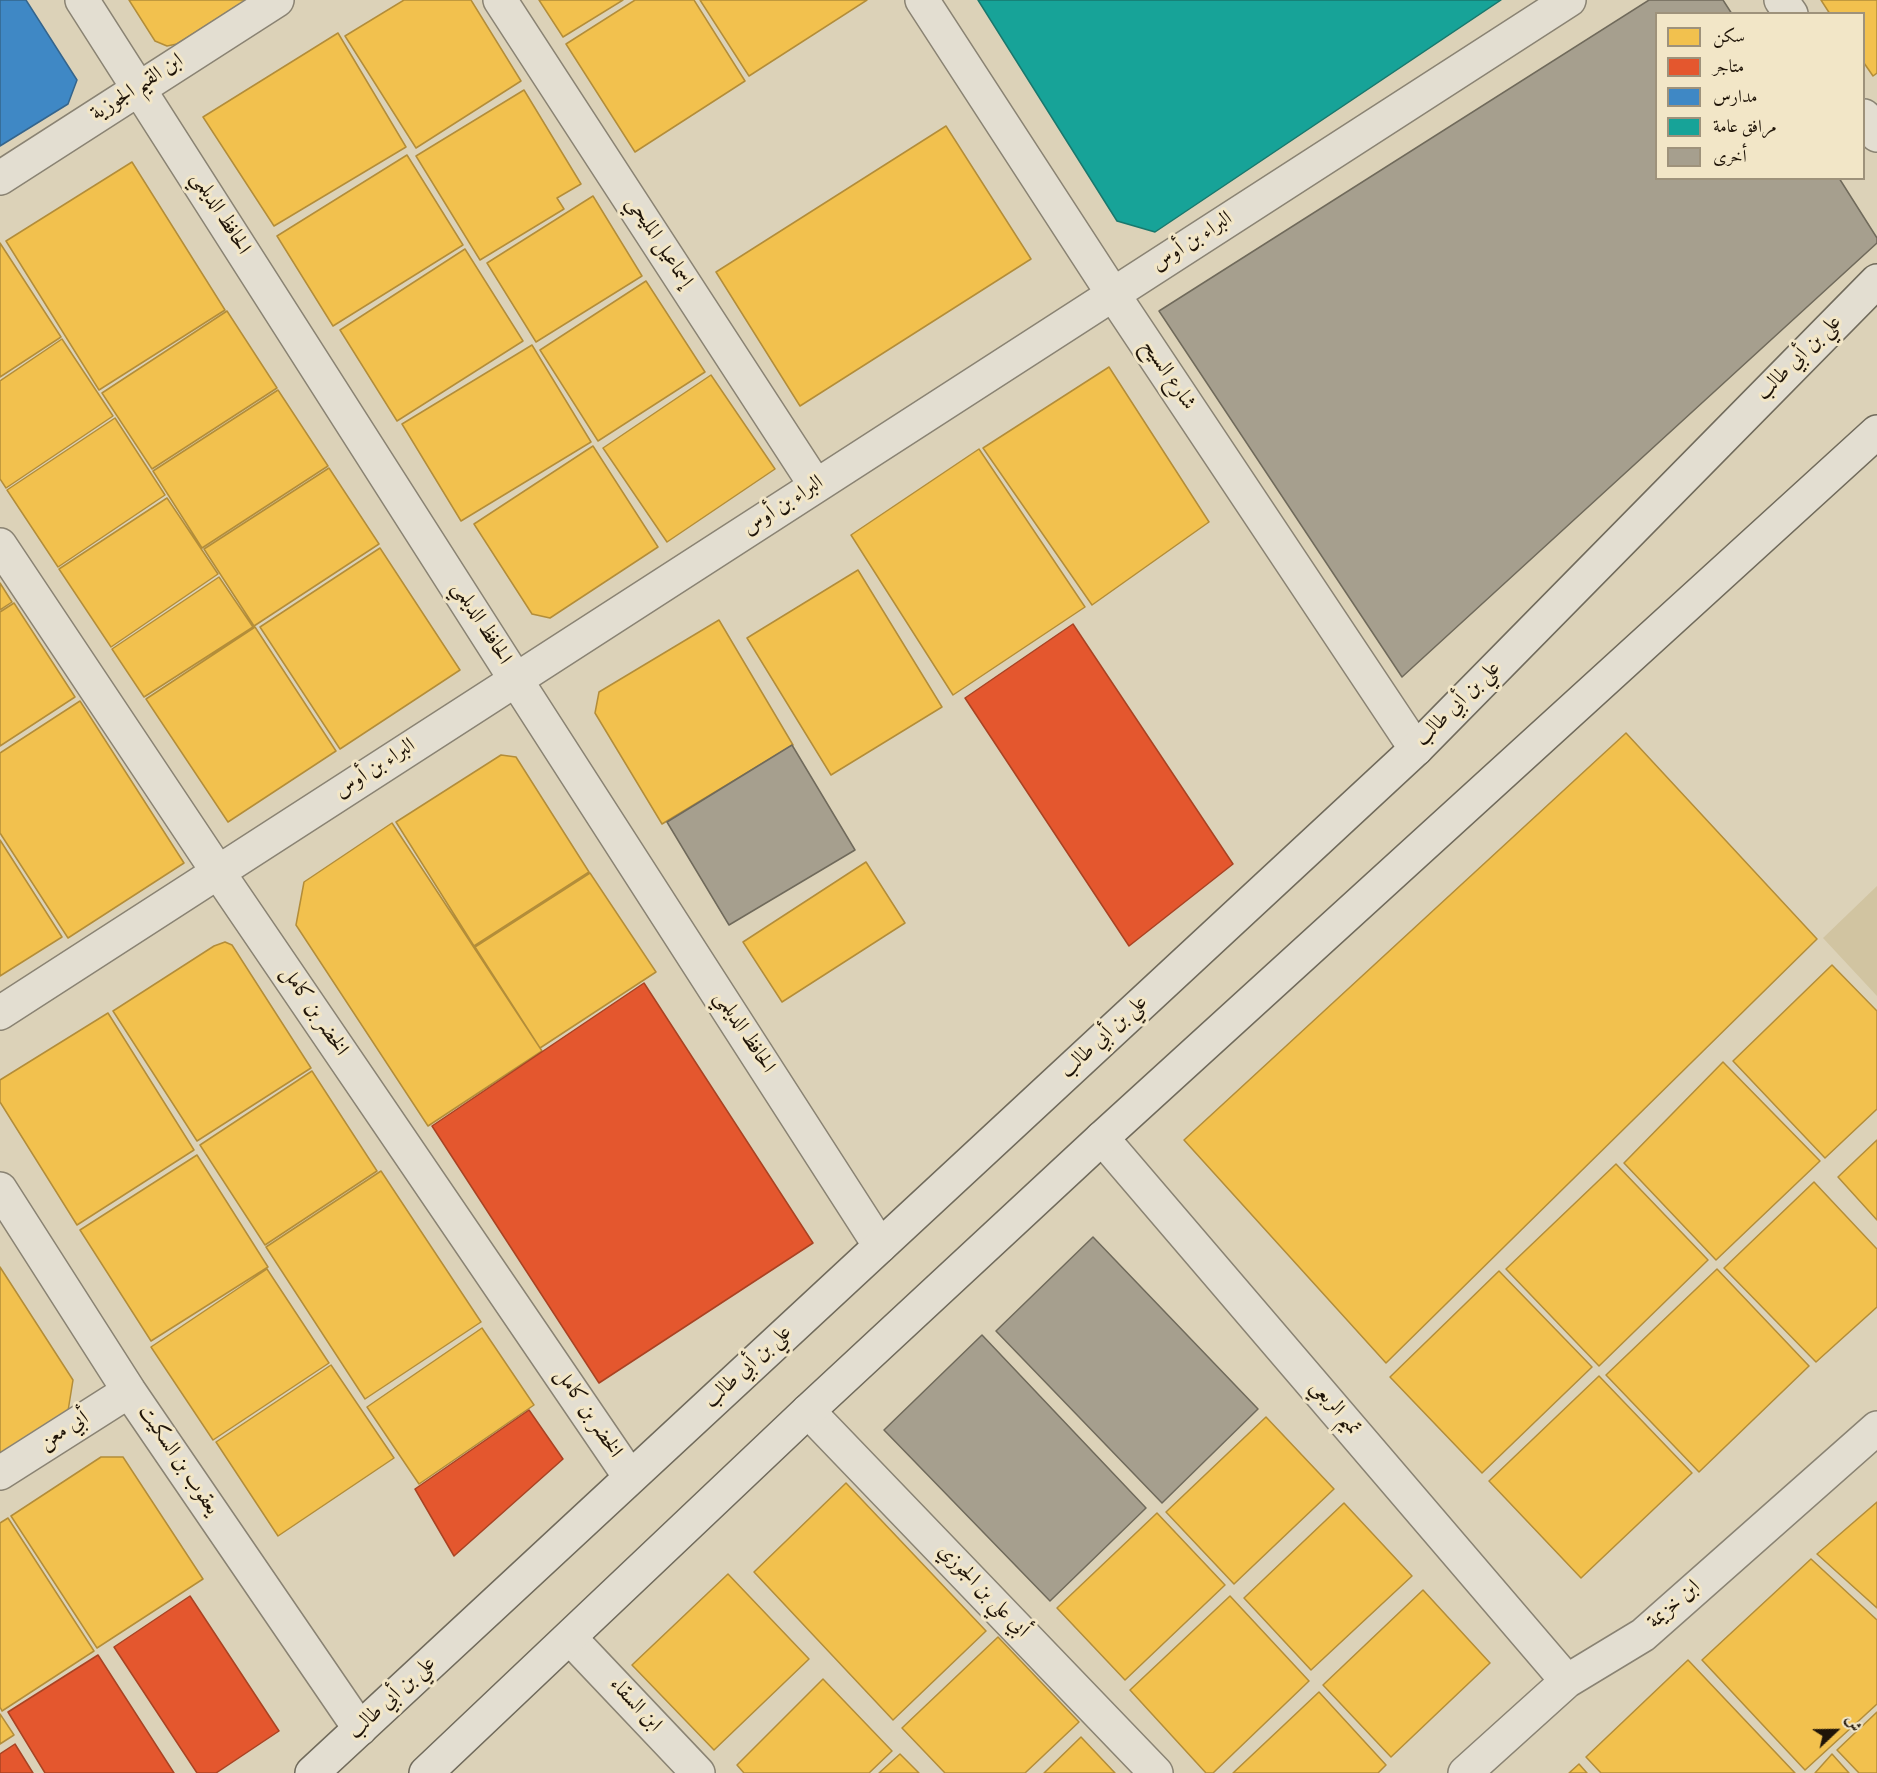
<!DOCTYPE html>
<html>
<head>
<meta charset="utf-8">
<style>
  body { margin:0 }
  #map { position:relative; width:1877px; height:1773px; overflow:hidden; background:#dcd2b8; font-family:"Sorts Mill Goudy",Amiri,serif }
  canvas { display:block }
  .legend { position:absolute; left:1655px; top:12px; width:210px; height:168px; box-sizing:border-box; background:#f2e6c7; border:2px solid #9e927b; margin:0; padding:8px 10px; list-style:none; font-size:18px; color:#1f1408 }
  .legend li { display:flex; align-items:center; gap:12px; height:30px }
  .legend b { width:30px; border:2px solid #9e927b }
  .north { position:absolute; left:1805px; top:1701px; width:60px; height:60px; -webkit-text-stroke:4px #f2e6c7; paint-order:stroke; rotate:68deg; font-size:16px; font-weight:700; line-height:24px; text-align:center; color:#1f1408 }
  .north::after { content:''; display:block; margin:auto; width:21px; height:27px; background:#1f1408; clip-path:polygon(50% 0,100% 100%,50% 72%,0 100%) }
</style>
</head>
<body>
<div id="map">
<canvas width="1877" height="1773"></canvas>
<ul class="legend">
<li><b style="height:16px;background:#f2c14e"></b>سكن</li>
<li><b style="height:16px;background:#e4572e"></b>متاجر</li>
<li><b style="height:16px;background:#3f88c5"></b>مدارس</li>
<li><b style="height:16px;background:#17a398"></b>مرافق عامة</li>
<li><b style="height:16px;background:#a69f8e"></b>أخرى</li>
</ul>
<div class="north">ش</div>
</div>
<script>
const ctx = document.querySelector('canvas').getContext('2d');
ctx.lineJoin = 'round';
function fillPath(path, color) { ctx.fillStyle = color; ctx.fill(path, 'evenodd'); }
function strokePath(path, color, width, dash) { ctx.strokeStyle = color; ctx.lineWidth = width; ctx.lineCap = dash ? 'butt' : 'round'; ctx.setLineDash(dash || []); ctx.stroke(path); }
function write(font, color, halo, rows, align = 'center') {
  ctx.font = font + ' "Sorts Mill Goudy",Amiri,serif'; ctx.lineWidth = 6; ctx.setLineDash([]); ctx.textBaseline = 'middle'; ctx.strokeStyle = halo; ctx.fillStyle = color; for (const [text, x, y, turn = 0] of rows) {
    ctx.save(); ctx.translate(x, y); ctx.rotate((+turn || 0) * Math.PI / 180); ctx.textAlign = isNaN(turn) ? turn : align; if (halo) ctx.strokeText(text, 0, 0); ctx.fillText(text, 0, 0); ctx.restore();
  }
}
const green = new Path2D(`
  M1877,886V996L1823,938Z`);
const homes = new Path2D(`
  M129,0H246L177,44L167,46L155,41Z
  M404,0H471L521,81L416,148L345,36Z
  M539,0H623L563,37Z
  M635,0H694L745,81L635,152L566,44Z
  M700,0H867L749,76Z
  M1821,0H1877V73L1873,76L1864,63V14H1830Z
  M338,33L406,147L274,226L203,117Z
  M524,90L581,184L557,198L564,209L480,260L416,156Z
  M946,126L1031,259L800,406L716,272Z
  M407,155L463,245L333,326L277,236Z
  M132,162L225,310L99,390L6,241Z
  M593,196L642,276L536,342L487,263Z
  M0,243L61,337L0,377Z
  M465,249L523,341L397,421L340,330Z
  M646,281L705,372L598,441L540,350Z
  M227,311L277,388L152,469L102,393Z
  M62,339L113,416L6,488L0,479V381Z
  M532,345L591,442L461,521L402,424Z
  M1109,367L1209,522L1092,605L983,448Z
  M711,375L775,469L667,542L603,448Z
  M278,390L328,466L202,548L153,471Z
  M115,418L165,495L58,567L7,490Z
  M593,446L658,547L550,618L532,614L474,524Z
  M979,449L1085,607L953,695L851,535Z
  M329,468L379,544L254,626L204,549Z
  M167,498L218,574L111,647L59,569Z
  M380,548L460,670L340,749L260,627Z
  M858,570L942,707L831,775L747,638Z
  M219,577L253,627L144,697L112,649Z
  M0,583L12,602L0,610Z
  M14,603L75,697L0,746V612Z
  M719,620L793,745L662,824L595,713L599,692Z
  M255,627L336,751L228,822L146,699Z
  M80,701L184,863L68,938L0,833V753Z
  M1626,733L1817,939L1386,1363L1184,1140Z
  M501,755L516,757L589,872L474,946L396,822Z
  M392,823L542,1051L428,1126L296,925L304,882Z
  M0,840L62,937L0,976Z
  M866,862L905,923L782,1002L743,942Z
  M590,873L656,972L540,1048L475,947Z
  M225,942L232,945L311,1068L197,1141L113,1011L214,946Z
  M1832,965L1877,1011V1109L1825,1158L1733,1061Z
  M108,1013L194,1150L77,1225L0,1102V1080Z
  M1723,1062L1820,1161L1716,1260L1624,1163Z
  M312,1071L377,1171L265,1245L200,1145Z
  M1877,1140V1220L1838,1177Z
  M197,1155L268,1267L151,1341L80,1230Z
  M1616,1164L1708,1260L1599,1366L1506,1269Z
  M381,1171L481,1322L365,1399L266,1247Z
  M1814,1182L1877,1249V1307L1816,1362L1724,1268Z
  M0,1267L73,1380L68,1411L0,1455Z
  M267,1269L329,1363L213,1440L151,1347Z
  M1717,1269L1809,1366L1699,1472L1606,1375Z
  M1499,1271L1592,1367L1482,1473L1390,1377Z
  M482,1328L534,1405L419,1484L367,1407Z
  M331,1365L394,1458L278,1536L216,1442Z
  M1599,1376L1692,1473L1581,1578L1489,1481Z
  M1266,1417L1334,1489L1234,1584L1166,1512Z
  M101,1457H123L203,1579L97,1648L11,1516Z
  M846,1483L986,1631L893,1720L754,1572Z
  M1877,1502V1608L1817,1554Z
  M1344,1503L1412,1576L1311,1670L1244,1598Z
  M1157,1513L1225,1585L1125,1680L1057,1608Z
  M8,1518L94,1651L2,1711L0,1707V1523Z
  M1811,1559L1877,1620V1704L1805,1770L1702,1660Z
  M728,1574L809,1659L714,1750L632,1665Z
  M1423,1590L1490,1663L1391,1757L1323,1685Z
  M1230,1596L1309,1681L1213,1773H1206L1130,1690Z
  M998,1637L1079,1722L1025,1773H945L902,1728Z
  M1688,1660L1795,1773H1601L1586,1757Z
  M823,1679L892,1751L869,1773H744L737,1765Z
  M1319,1692L1386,1765L1378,1773H1233Z
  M1877,1712V1773H1859L1837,1750Z
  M0,1714L14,1735L0,1744Z
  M1081,1737L1115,1773H1044Z
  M900,1754L919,1773H879Z
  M1832,1754L1849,1773H1815Z
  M1579,1764L1587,1773H1569Z`);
const shops = new Path2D(`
  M1073,624L1233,864L1129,946L965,698Z
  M644,983L813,1243L599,1383L432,1126Z
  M529,1410L563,1459L454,1556L415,1489Z
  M190,1596L279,1731L216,1773H197L114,1647Z
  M98,1655L174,1773H45L8,1712Z
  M15,1744L33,1773H0V1754Z`);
const schools = new Path2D(`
  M0,0H26L77,80L68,104L0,146Z`);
const public = new Path2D(`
  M978,0H1501L1155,232L1117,221Z`);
const building = new Path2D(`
  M1649,0H1723L1732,14H1656V178H1839L1877,238V243L1402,677L1159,311Z
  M792,745L855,850L729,925L667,822Z
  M1093,1237L1258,1409L1162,1503L996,1331Z
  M982,1335L1146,1508L1050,1601L884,1430Z`);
const street = new Path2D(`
  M82,0L516,680L880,1246
  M500,0L816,486
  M922,0L1113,294L1416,749
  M1781,0L1791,14
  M1864,116L1877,135
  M0,178L277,0
  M0,545L218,872L630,1477
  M0,1013L1569,0
  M1102,1138L1567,1681
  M0,1189L129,1391L360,1729
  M808,1411L1156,1773
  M0,1473L129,1391
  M570,1638L698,1773
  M1465,1773L1567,1681L1643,1635L1877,1428`);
const secondary = new Path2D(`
  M312,1773L1416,749L1877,281
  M426,1773L808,1411L1102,1138L1877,432`);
const streetNames = [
  ["ابن القيم الجوزية",138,89,-33],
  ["الحافظ الديلمي",219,214,58],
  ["إسماعيل المليحي",658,243,57],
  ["البراء بن أوس",1193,243,-33],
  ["علي بن أبي طالب",1800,359,-45],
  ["شارع السيح",1167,376,56],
  ["البراء بن أوس",784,507,-33],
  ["الحافظ الديلمي",480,624,58],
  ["علي بن أبي طالب",1459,705,-45],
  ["البراء بن أوس",376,770,-33],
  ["الخضر بن كامل",313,1012,56],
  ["الحافظ الديلمي",743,1033,57],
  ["علي بن أبي طالب",1105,1038,-43],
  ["علي بن أبي طالب",749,1368,-43],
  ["تميم الربعي",1334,1409,49],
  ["الخضر بن كامل",587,1414,56],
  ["أبي معن",65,1432,-32],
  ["يعقوب بن السكيت",177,1461,56],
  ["أبي علي بن الجوزي",982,1592,46],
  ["ابن خزيمة",1675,1606,-41],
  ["علي بن أبي طالب",393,1699,-43],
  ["ابن السقاء",634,1706,47]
];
fillPath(green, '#d1c4a1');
fillPath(homes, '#f2c14e');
strokePath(homes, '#b38d39', 1.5);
fillPath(shops, '#e4572e');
strokePath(shops, '#a94323', 1.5);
fillPath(schools, '#3f88c5');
strokePath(schools, '#35658c', 1.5);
fillPath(public, '#17a398');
strokePath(public, '#19786d', 1.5);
fillPath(building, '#a69f8e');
strokePath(building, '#706a5b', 1.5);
strokePath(street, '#8a8373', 36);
strokePath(secondary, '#706a5b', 36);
strokePath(street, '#e3ded1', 33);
strokePath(secondary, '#e3ded1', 33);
write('21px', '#1f1408', '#f2e6c7', streetNames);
</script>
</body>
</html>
